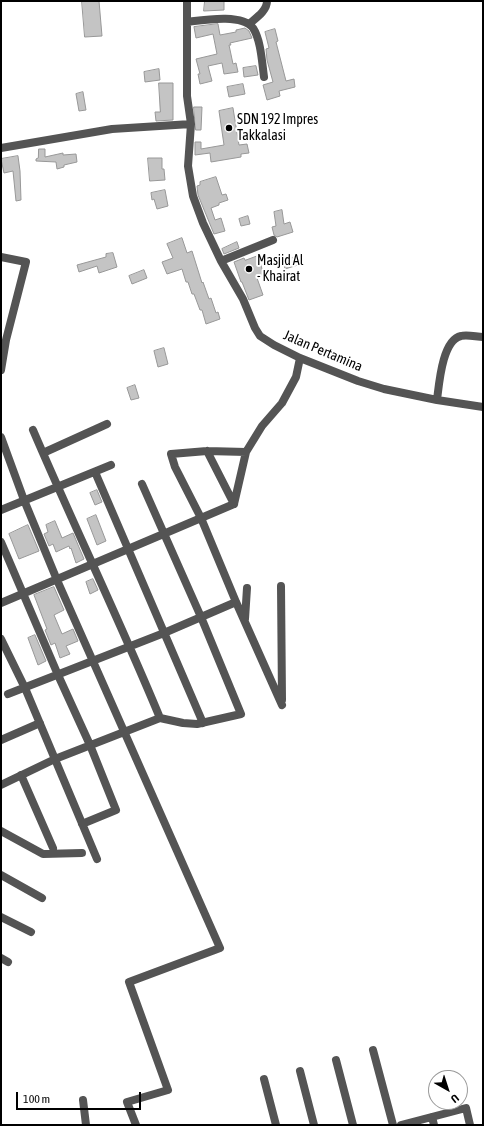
<!DOCTYPE html>
<html>
<head>
<meta charset="utf-8">
<style>
  body { margin:0 }
  #map { position:relative; width:484px; height:1126px; overflow:hidden; background:#fff; font-family:"Asap Condensed",sans-serif }
  canvas { display:block }
  .frame { position:absolute; inset:0; border:2px solid #000; pointer-events:none }
  .north { position:absolute; left:428px; top:1070px; width:40px; height:40px; box-sizing:border-box; background:#fff; border:1px solid #999; border-radius:50%; rotate:141deg; font-size:11px; font-weight:700; line-height:16px; text-align:center; color:#000 }
  .north::after { content:''; display:block; margin:auto; width:14px; height:18px; background:#000; clip-path:polygon(50% 0,100% 100%,50% 72%,0 100%) }
  .scale { position:absolute; left:16px; top:1092px; width:125px; height:18px; box-sizing:border-box; border:2px solid #000; border-top:0; padding-left:5px; font-size:12px; line-height:14px; white-space:nowrap; color:#000; -webkit-text-stroke:3px #fff; paint-order:stroke }
</style>
</head>
<body>
<div id="map">
<canvas width="484" height="1126"></canvas>
<div class="frame"></div>
<div class="north">U</div>
<div class="scale">100 m</div>
</div>
<script>
const ctx = document.querySelector('canvas').getContext('2d');
ctx.lineJoin = 'round';
function fillPath(path, color) { ctx.fillStyle = color; ctx.fill(path, 'evenodd'); }
function strokePath(path, color, width, dash) { ctx.strokeStyle = color; ctx.lineWidth = width; ctx.lineCap = dash ? 'butt' : 'round'; ctx.setLineDash(dash || []); ctx.stroke(path); }
function write(font, color, halo, rows, align = 'center') {
  ctx.font = font + ' "Asap Condensed",sans-serif'; ctx.lineWidth = 4; ctx.setLineDash([]); ctx.textBaseline = 'middle'; ctx.strokeStyle = halo; ctx.fillStyle = color; for (const [text, x, y, turn = 0] of rows) {
    ctx.save(); ctx.translate(x, y); ctx.rotate((+turn || 0) * Math.PI / 180); ctx.textAlign = isNaN(turn) ? turn : align; if (halo) ctx.strokeText(text, 0, 0); ctx.fillText(text, 0, 0); ctx.restore();
  }
}
const building = new Path2D(`
  M82,1H99L102,36L85,37Z
  M205,1H224V10L204,11Z
  M218,24L220,35L236,32V30L245,28L249,31L252,38L230,43L231,45H229L233,64L236,63L238,72L224,74L222,63L208,66L212,81L200,84L198,74H200L196,59L217,54L213,34L196,38L194,27Z
  M275,29L278,41L276,42L286,81L294,79L295,87L279,91L280,96L267,100L263,85L273,82L267,60L266,49L269,48L265,32Z
  M256,66L258,75L244,77L243,68Z
  M159,69L160,80L145,82L144,72Z
  M159,83H173V120L156,121L155,112H160Z
  M243,84L245,94L229,97L227,87Z
  M83,92L86,110L79,111L76,94Z
  M194,107H202L201,130H196Z
  M233,108L239,145L247,144L249,153L241,154V157L211,162L210,153L195,155V142H201V149L224,145L219,111Z
  M39,149H45V157L63,153V155L76,154L77,162L64,165V167L57,169L56,162L36,161V159L38,158Z
  M18,156L20,171L21,200L16,201L13,171L4,173L1,159Z
  M148,158H162V169H164L165,180L150,181Z
  M216,177L222,195L226,194L228,200L219,203V205L211,208L215,220L221,218L225,231L214,234L198,195L197,186L200,185V182Z
  M165,190L168,206L157,209L154,199L152,200L151,193Z
  M282,210L284,224L290,222L293,232L277,237L274,235L272,227L276,226L274,212Z
  M248,216L250,224L241,226L239,219Z
  M182,238L187,253L192,251L202,283L203,282L209,299L211,298L216,313L218,312L220,319L206,324L202,310H200L194,294H192L188,282H186L182,269L167,274L162,262L173,258L167,244Z
  M237,242L239,248L224,254L222,249Z
  M113,253L117,267L99,273L97,266L79,272L77,265L106,257V254Z
  M258,256L264,275L257,278L263,295L249,300L242,282H241L234,262L244,258L245,260Z
  M298,256L301,264L285,269L283,261Z
  M144,270L147,278L132,284L129,276Z
  M164,348L168,364L158,367L154,351Z
  M135,385L139,398L131,400L127,388Z
  M97,490L102,502L95,505L90,493Z
  M96,515L106,541L97,545L87,519Z
  M55,521L62,538L73,533L84,559L76,563L71,548L70,549L69,546L56,552L53,544L49,546L44,534L48,532L46,525Z
  M28,525L39,551L19,559L9,534Z
  M93,579L98,590L90,594L86,582Z
  M54,587L64,610L54,615L62,634L73,629L78,641L66,646L70,654L60,658L55,643L51,645L45,630L47,629L34,595Z
  M35,635L46,661L38,665L28,638Z`);
const minor = new Path2D(`
  M187,1V96L191,124L188,166L193,196L203,223L221,261L243,299L255,328L260,336L274,345L300,358L358,381L384,389L437,400L483,407
  M187,22C203,20 242,13 253,28C261,40 262,63 264,77
  M249,24C256,18 267,11 267,1
  M1,148L112,129L191,124
  M1,257L26,262L6,340L1,370
  M221,261L273,240
  M437,400C439,385 442,340 461,336C467,334 477,337 483,337
  M1,437L24,500L57,580L220,948L129,982L168,1090L127,1102L136,1125
  M207,451L234,504
  M246,452L207,451L171,454L175,467L201,518L236,602L282,705
  M43,453L107,424
  M95,472L203,723
  M142,484L201,617L241,714L197,724L183,723L160,718
  M234,504L246,452L262,426L282,403L296,377L300,358
  M1,510L111,465
  M1,542L58,675L90,745L116,810L82,824
  M281,586L282,700
  M1,603L234,504
  M245,619L247,588
  M1,639L25,688L97,859
  M8,694L164,633L236,602
  M1,740L40,723
  M21,775L53,848
  M1,785L55,759L160,718C120,621 74,526 33,430
  M1,831L43,854L82,853
  M1,875L42,898
  M1,917L31,932
  M1,958L8,962
  M373,1050L393,1125
  M336,1060L353,1125
  M300,1071L314,1125
  M264,1079L276,1125
  M83,1100L86,1125
  M432,1117L434,1125
  M401,1125L466,1108L470,1125`);
const markers = [
  [229,128,4,"#000"],
  [249,269,4,"#000"]
];
const poiNames = [
  ["SDN 192 Impres",237,120],
  ["Takkalasi",237,136],
  ["Masjid Al",257,261],
  ["- Khairat",257,277]
];
const streetNames = [
  ["Jalan Pertamina",323,351,23]
];
fillPath(building, '#c4c4c4');
strokePath(building, '#989898', 1);
strokePath(minor, '#545454', 8);
for (const [x, y, r, color] of markers) { const dot = new Path2D(); dot.arc(x, y, r, 0, 2 * Math.PI); ctx.fillStyle = color; ctx.fill(dot); strokePath(dot, '#fff', 1.5); }
write('14px', '#000', '#fff', poiNames, 'left');
write('14px', '#000', '#fff', streetNames);
</script>
</body>
</html>
